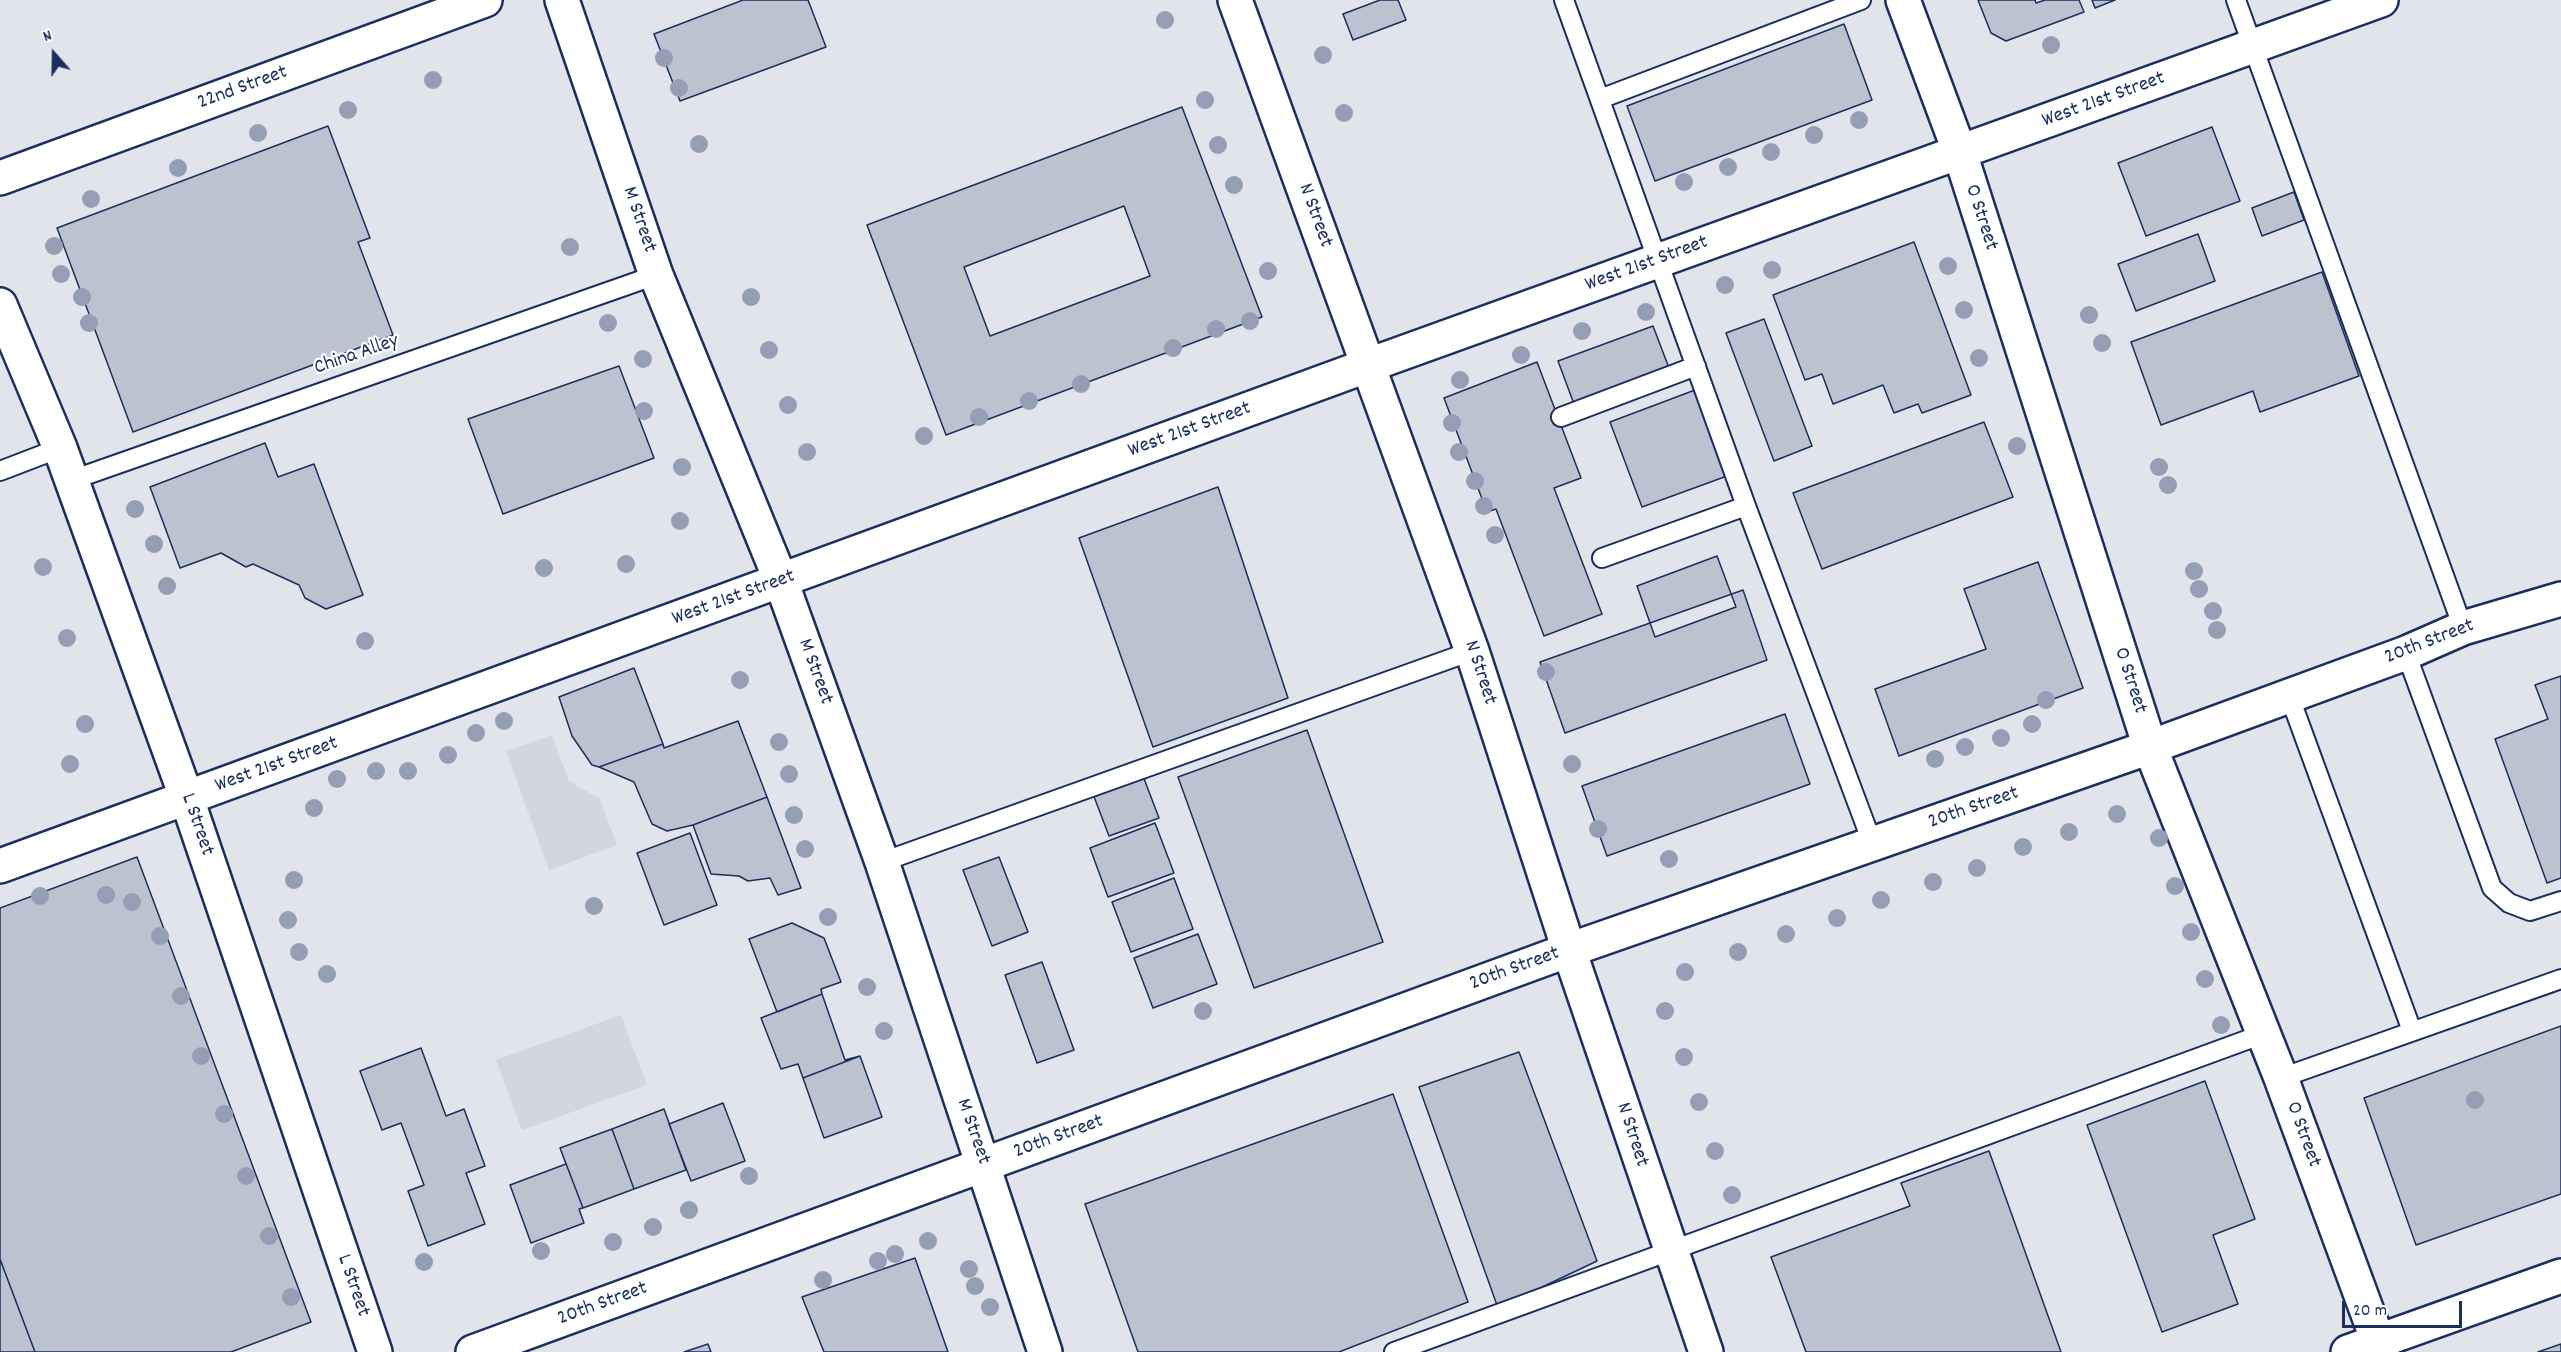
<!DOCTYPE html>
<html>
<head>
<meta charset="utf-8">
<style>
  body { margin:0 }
  #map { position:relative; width:2561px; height:1352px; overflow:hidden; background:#f1f2f5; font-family:Dekko,sans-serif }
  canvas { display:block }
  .north { position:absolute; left:24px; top:24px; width:60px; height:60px; -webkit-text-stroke:4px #fff; paint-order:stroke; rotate:340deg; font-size:16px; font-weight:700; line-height:24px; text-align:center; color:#1b2f5e }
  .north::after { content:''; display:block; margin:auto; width:21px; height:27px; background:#1b2f5e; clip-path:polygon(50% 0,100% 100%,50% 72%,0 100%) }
  .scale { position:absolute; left:2342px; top:1301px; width:120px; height:27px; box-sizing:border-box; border:3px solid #1b2f5e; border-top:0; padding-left:8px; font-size:18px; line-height:21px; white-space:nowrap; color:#1b2f5e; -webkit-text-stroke:4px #fff; paint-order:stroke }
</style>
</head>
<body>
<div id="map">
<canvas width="2561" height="1352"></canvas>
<div class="north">N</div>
<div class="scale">20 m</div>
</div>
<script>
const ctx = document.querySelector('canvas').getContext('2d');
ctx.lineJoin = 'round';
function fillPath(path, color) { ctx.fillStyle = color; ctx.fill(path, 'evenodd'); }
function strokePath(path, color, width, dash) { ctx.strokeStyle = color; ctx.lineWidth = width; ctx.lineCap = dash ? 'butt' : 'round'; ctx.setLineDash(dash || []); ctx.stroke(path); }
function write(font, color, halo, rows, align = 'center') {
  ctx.font = font + ' Dekko,sans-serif'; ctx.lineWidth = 4.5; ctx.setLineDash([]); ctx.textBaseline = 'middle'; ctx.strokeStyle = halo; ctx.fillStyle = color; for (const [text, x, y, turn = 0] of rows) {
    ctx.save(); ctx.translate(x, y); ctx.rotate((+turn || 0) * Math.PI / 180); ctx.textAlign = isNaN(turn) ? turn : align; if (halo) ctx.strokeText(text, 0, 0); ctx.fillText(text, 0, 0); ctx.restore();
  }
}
const built = new Path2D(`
  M0,0H2561V1352H0Z`);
const green = new Path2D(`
  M552,735L569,781L600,799L617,845L549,870L506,751Z
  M621,1015L647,1085L522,1130L496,1060Z`);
const building = new Path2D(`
  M743,0H808L826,47L680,101L654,34Z
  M1380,0H1398L1406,20L1353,40L1343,14Z
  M1978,0H2035L2036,3L2045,0H2079L2084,12L2006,41L1991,33Z
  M2092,0H2115L2095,8Z
  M1844,24L1872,100L1655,181L1627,106Z
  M1182,107L1262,317L946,435L867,225ZM1124,206L1150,276L990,336L964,267Z
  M328,126L370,238L358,242L393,335L133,432L57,228Z
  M2212,127L2240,201L2146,236L2118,163Z
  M2294,192L2304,220L2262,236L2252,208Z
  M2198,234L2215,281L2136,311L2118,264Z
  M1914,242L1971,395L1922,413L1918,404L1894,413L1883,385L1833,404L1822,374L1805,380L1773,295Z
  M2322,272L2359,376L2260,412L2253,391L2161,425L2131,342Z
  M1764,319L1812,446L1774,461L1726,333Z
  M1653,326L1669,368L1574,404L1558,361Z
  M1537,362L1581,478L1554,488L1602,614L1544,636L1496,509L1487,512L1444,398Z
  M619,366L654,458L503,514L468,419Z
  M1695,390L1727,476L1642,507L1610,422Z
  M1984,422L2013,497L1822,569L1793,493Z
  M265,443L278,477L314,464L363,595L326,609L305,598L299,585L253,564L246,567L221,553L180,568L150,487Z
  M1218,487L1288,698L1153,747L1079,538Z
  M1717,556L1736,607L1655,637L1637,586Z
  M2038,562L2083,688L1899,756L1875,689L1986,649L1964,589Z
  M1743,590L1767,660L1565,733L1540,662Z
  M634,668L663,744L599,767L592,765L572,736L559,697Z
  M2561,676V878L2547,883L2495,739L2548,719L2535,685Z
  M1785,714L1810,784L1607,856L1582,786Z
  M738,721L767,797L693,825L667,831L652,824L634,782L599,767L663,744L664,748Z
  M1307,730L1383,942L1254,988L1178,777Z
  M1143,776L1159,818L1109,836L1093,794Z
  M767,797L801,888L778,895L770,878L748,881L739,876L711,874L693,825Z
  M1155,823L1174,873L1108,897L1090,848Z
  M690,833L717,905L664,925L637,853Z
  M137,857L311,1322L231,1352H35L0,1259V908Z
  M999,857L1028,932L992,946L963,870Z
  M1174,878L1193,929L1131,952L1112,902Z
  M792,923L824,938L841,982L821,989L822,994L777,1012L749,939Z
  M1198,934L1217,984L1153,1008L1134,958Z
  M1042,962L1074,1050L1037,1063L1005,975Z
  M822,994L845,1060L860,1056L803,1078L798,1064L781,1069L761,1018Z
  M2561,1026V1194L2416,1245L2364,1098Z
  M421,1048L446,1116L464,1109L485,1166L466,1173L485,1224L428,1246L408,1191L424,1185L401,1123L382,1130L360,1071Z
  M1519,1052L1597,1261L1498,1308L1419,1087Z
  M860,1056L882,1117L824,1138L803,1078Z
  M2205,1081L2255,1219L2213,1235L2238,1304L2162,1332L2087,1125Z
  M1393,1094L1468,1302L1339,1352H1138L1085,1204Z
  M723,1103L745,1161L691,1181L669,1124Z
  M664,1109L686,1170L634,1189L612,1129Z
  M612,1129L634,1189L583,1208L560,1148Z
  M560,1148L583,1208L579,1209L584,1223L531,1243L510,1185L566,1164Z
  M1989,1151L2061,1352H1806L1771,1257L1910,1206L1901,1183Z
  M915,1258L948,1352H824L802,1297Z
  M0,1259L35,1352H0Z
  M708,1344L711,1352H684Z
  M2561,1344V1352H2538Z`);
const lane = new Path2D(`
  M1564,0L1746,506L1873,845
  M2236,0L2463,628
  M1600,99L1861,0
  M1561,417L1696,366
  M0,471L60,448
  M72,480L656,275
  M1602,558L1746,506
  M2406,653L2492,888L2509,903L2530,911L2561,901
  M2289,695L2412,1031
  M882,862L1472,651
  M2281,1078L2561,979
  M1394,1352L2263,1034`);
const street = new Path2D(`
  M1235,0L1472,651L1569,950L1706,1352
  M1903,0L1960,153L2150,747L2281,1078L2382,1352
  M0,178L485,0`);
const secondary = new Path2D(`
  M562,0L656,275L781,581L882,862L1045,1352
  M0,305L60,448L187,799L375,1352
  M0,866L1369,365L2381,0
  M473,1352L1569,950L2150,747L2406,653L2463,628L2561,599
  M2348,1352L2561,1276`);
const trees = [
  [1165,20],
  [2051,45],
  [1323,55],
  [664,58],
  [433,80],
  [679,88],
  [1205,100],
  [348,110],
  [1344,113],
  [1859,120],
  [258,133],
  [1814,135],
  [699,144],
  [1218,145],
  [1771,152],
  [1728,167],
  [178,168],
  [1684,182],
  [1234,185],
  [91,199],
  [54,246],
  [570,247],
  [1948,266],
  [1772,270],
  [1268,271],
  [61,274],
  [1725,285],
  [82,297],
  [751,297],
  [1964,310],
  [1646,312],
  [2089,315],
  [1250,321],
  [89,323],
  [608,323],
  [1216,329],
  [1582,331],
  [2102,343],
  [1173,348],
  [769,350],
  [1521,355],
  [1979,358],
  [643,359],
  [1460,380],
  [1081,384],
  [1029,401],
  [788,405],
  [644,411],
  [979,417],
  [1452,423],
  [924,436],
  [2017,446],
  [807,452],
  [1459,452],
  [682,467],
  [2159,467],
  [1475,481],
  [2168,485],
  [1484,506],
  [135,509],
  [680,521],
  [1495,535],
  [154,544],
  [626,564],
  [43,567],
  [544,568],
  [2194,571],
  [167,586],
  [2199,589],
  [2213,611],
  [2217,630],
  [67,638],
  [365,641],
  [1546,672],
  [740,680],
  [2046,700],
  [504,721],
  [85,724],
  [2032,724],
  [476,733],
  [2001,738],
  [779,742],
  [1965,747],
  [448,755],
  [1935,759],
  [70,764],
  [1572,764],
  [376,771],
  [408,771],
  [789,774],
  [337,779],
  [314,808],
  [2117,814],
  [794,815],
  [1598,829],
  [2069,832],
  [2159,838],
  [2023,847],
  [805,849],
  [1669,859],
  [1977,868],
  [294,880],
  [1933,882],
  [2175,886],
  [106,895],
  [40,896],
  [1881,900],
  [132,902],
  [594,906],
  [828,917],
  [1837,918],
  [288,920],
  [2191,932],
  [1786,934],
  [160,936],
  [299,952],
  [1738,952],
  [1685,972],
  [327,974],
  [2205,979],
  [867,987],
  [181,996],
  [1203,1011],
  [1665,1011],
  [2221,1025],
  [884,1031],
  [201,1056],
  [1684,1057],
  [2475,1100],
  [1699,1102],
  [224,1114],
  [1715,1151],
  [246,1176],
  [749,1176],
  [1732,1195],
  [689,1210],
  [653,1227],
  [269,1236],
  [928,1241],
  [613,1242],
  [541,1251],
  [895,1254],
  [878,1261],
  [424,1262],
  [969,1269],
  [823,1280],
  [975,1286],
  [291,1297],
  [990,1307]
];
const streetNames = [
  ["22nd Street",243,89,-20],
  ["West 21st Street",2104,101,-20],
  ["N Street",1314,216,70],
  ["O Street",1980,218,72],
  ["M Street",638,220,71],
  ["West 21st Street",1647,265,-20],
  ["China Alley",357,356,-19],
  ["West 21st Street",1190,431,-20],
  ["West 21st Street",734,599,-20],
  ["20th Street",2430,643,-21],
  ["M Street",814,672,70],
  ["N Street",1479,673,72],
  ["O Street",2129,681,72],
  ["West 21st Street",277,766,-20],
  ["20th Street",1974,809,-19],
  ["L Street",196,825,71],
  ["20th Street",1515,970,-20],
  ["M Street",972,1132,71],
  ["N Street",1631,1135,72],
  ["O Street",2302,1135,70],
  ["20th Street",1059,1138,-20],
  ["L Street",352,1286,71],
  ["20th Street",603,1305,-20]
];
fillPath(built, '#e1e4ea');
fillPath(green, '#d2d6df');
fillPath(building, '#bcc2d0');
strokePath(building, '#1b2f5e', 1.5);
strokePath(lane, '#1b2f5e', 22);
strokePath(street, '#1b2f5e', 38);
strokePath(secondary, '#1b2f5e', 38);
strokePath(lane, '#fff', 18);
strokePath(street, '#fff', 33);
strokePath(secondary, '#fff', 33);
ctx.fillStyle = '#959eb4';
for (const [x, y] of trees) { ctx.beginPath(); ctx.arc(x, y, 9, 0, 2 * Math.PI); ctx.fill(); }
write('21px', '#1b2f5e', '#fff', streetNames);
</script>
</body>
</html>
